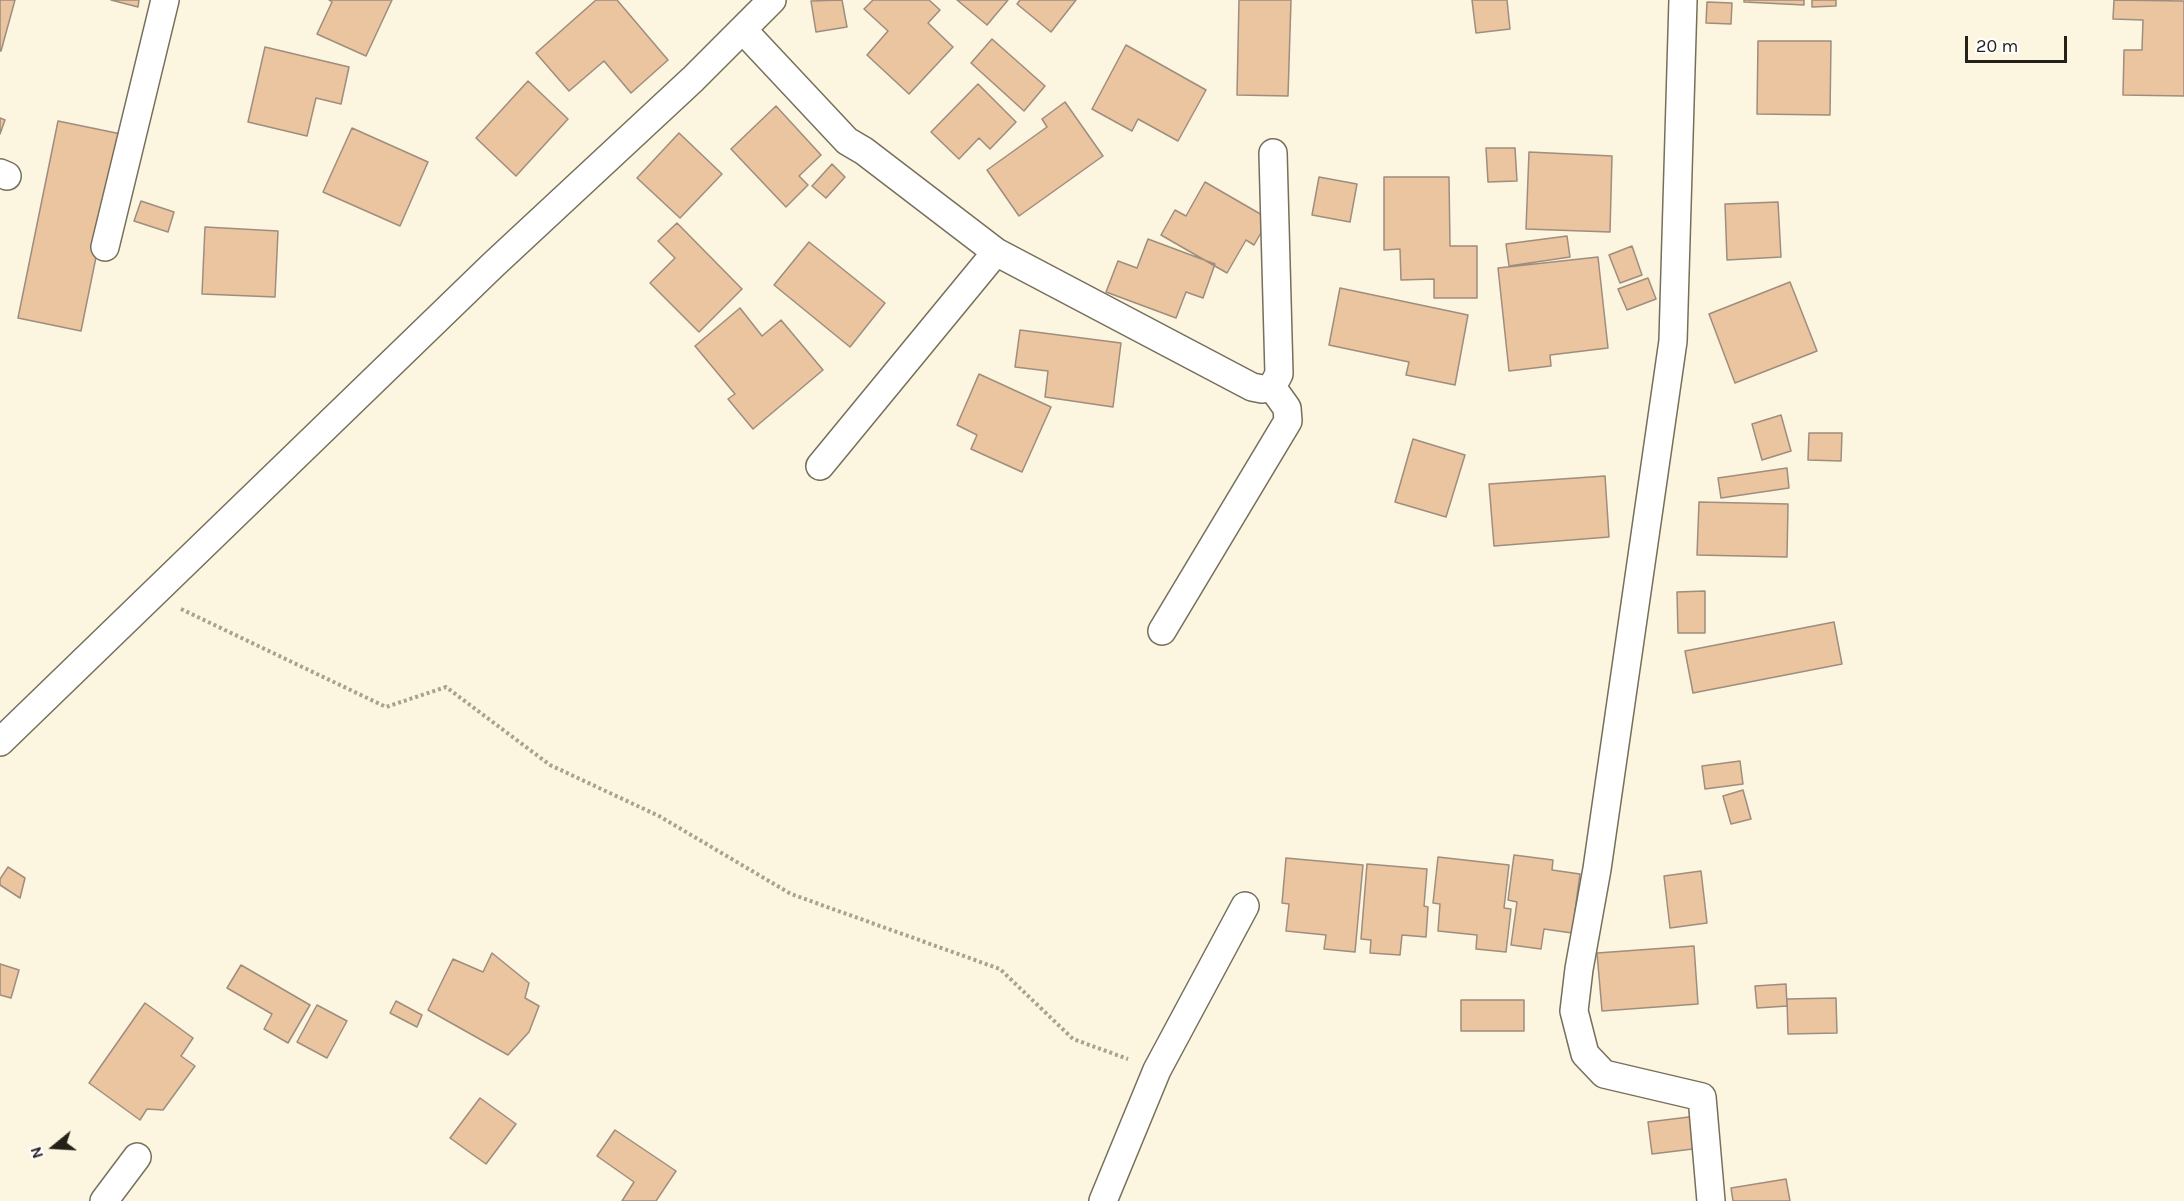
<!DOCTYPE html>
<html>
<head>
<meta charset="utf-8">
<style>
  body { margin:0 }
  #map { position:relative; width:2184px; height:1201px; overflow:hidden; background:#fcf5df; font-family:Karla,sans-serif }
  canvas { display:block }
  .north { position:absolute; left:24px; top:1117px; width:60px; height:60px; -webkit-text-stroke:4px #fff; paint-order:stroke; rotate:252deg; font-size:16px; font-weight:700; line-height:24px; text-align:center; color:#242119 }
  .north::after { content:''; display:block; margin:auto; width:21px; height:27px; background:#242119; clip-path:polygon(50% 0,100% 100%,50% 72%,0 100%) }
  .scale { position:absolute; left:1965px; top:36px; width:102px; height:27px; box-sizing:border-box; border:3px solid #242119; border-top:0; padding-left:8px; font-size:18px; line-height:21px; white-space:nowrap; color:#242119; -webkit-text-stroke:4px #fff; paint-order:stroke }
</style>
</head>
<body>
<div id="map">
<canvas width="2184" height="1201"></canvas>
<div class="north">N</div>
<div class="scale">20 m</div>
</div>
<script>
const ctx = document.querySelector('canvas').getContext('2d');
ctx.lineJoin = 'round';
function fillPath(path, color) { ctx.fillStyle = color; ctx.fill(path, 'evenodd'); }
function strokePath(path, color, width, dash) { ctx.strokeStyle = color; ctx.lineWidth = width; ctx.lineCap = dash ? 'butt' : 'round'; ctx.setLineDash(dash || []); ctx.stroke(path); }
const building = new Path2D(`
  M0,0H15L1,51H0Z
  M111,0H139L138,7Z
  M329,0H392L366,56L317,34L332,2Z
  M596,0H617L668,60L631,93L604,61L569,91L536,53Z
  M842,0L847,27L816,32L811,1Z
  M873,0H929L940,10L928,23L953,47L909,94L867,55L888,31L864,9Z
  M957,0H1008L987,25Z
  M1020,0H1076L1051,32L1017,4Z
  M1239,0H1291L1288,96L1237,95Z
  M1472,0H1507L1510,29L1476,33Z
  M1744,0H1804V5L1744,2Z
  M1812,0H1836V6L1812,7Z
  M2114,0L2184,1V96L2123,95L2124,50H2142L2143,20L2113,19Z
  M1707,2L1732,3L1731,24L1706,23Z
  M992,39L1045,86L1024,111L971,63Z
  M1758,41H1831L1830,115L1757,114Z
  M1126,45L1206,90L1178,141L1138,119L1132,131L1092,109Z
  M265,47L349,67L341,104L316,98L307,136L248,122Z
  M528,81L568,119L516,176L476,138Z
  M978,84L1016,122L990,149L979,138L959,159L931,132Z
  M1065,102L1103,156L1019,216L987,170L1047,127L1042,119Z
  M776,106L821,155L799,176L808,185L786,207L731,149Z
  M0,118L5,120L0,134Z
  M58,121L121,134L81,331L18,318Z
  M352,128L428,162L400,226L323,192Z
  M679,133L722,174L680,218L637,178Z
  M1486,148H1515L1517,181L1488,182Z
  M1529,152L1612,156L1610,232L1526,229Z
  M832,164L845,177L826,198L812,186Z
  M1319,177L1357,184L1350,222L1312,215Z
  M1384,177H1449L1450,246H1477V298H1434V279L1401,280L1400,249L1384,250Z
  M1205,182L1269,219L1254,245L1246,240L1227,273L1161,235L1175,210L1186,216Z
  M141,201L174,212L168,232L134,221Z
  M1778,202L1781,257L1727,260L1725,204Z
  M677,223L742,289L699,332L650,283L675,258L658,241Z
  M205,227L278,231L275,297L202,294Z
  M1567,236L1570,257L1509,266L1506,244Z
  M1148,239L1215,264L1203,298L1186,292L1176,318L1106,292L1118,261L1137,268Z
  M809,242L885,303L850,347L774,285Z
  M1632,246L1642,275L1620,283L1609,255Z
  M1598,257L1608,348L1550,355L1551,366L1509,371L1498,268Z
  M1648,278L1656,299L1627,310L1618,289Z
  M1790,282L1817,351L1735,383L1709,314Z
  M1340,288L1468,315L1455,385L1406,375L1409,362L1329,345Z
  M740,308L762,336L781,320L823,370L753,429L728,399L735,394L695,346Z
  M1020,330L1121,343L1113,407L1045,397L1048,371L1015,367Z
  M979,374L1051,407L1022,472L971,449L977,435L957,425Z
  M1781,415L1791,451L1762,460L1752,424Z
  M1809,433H1842L1841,461L1808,460Z
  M1413,439L1465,455L1446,517L1395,502Z
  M1787,468L1789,488L1721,498L1718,478Z
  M1605,476L1609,537L1494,546L1489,484Z
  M1699,502L1788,504L1787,557L1697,555Z
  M1705,591V633H1678L1677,592Z
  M1834,622L1842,664L1693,693L1685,651Z
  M1740,761L1743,784L1705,789L1702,766Z
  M1743,790L1751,819L1731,824L1723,796Z
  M1514,855L1553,860L1552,870L1580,874L1572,933L1544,929L1541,949L1511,945L1517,902L1508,900Z
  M1438,857L1509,865L1504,908L1511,909L1506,952L1476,949L1477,935L1438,931L1440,904L1433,903Z
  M1286,858L1363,865L1355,952L1324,949L1326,935L1286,931L1289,904L1282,903Z
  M1367,864L1427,869L1424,906L1428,907L1426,937L1402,935L1400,955L1370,953L1371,940L1361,939Z
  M8,867L25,878L20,898L0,885V879Z
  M1701,871L1707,923L1670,928L1664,876Z
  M1694,946L1698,1004L1602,1011L1597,953Z
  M492,953L529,983L525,998L539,1006L529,1032L508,1055L428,1010L453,959L483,972Z
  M0,964L19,970L11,998L0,995Z
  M241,965L310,1005L288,1043L264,1029L272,1014L227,988Z
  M1786,984L1787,1006L1757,1008L1755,986Z
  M1836,998L1837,1033L1788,1034L1787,999Z
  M1461,1000H1524V1031H1461Z
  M396,1001L422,1015L417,1027L390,1013Z
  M145,1003L193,1038L181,1056L195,1066L163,1110L147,1109L140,1120L89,1083Z
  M317,1005L347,1021L327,1058L297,1042Z
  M480,1098L516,1124L486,1164L450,1138Z
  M1697,1116L1701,1148L1652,1154L1648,1122Z
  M615,1130L676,1171L656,1201H622L634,1182L597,1156Z
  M1786,1179L1790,1201H1733L1731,1188Z`);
const path = new Path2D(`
  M181,609L386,707L446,687L550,765L659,816L791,894L1000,969L1073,1039L1128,1059`);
const street = new Path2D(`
  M1683,0L1673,341L1597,869L1579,969L1574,1011L1585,1054L1604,1074L1702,1097L1711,1201
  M743,30L847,141L864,151L996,252L1252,387L1262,389L1272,387L1279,374L1273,153
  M0,173L7,176
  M105,247L165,0
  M820,466L996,252
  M1162,631L1288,421L1287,408L1272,387
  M0,742L493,265L693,79L772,0
  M104,1201L137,1157
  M1103,1201L1157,1070L1245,906`);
fillPath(building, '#ebc4a0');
strokePath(building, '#9f8d7e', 1.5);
strokePath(street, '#756f5c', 30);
strokePath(path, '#a7a291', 4, [3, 3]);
strokePath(street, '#fff', 27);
</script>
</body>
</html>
